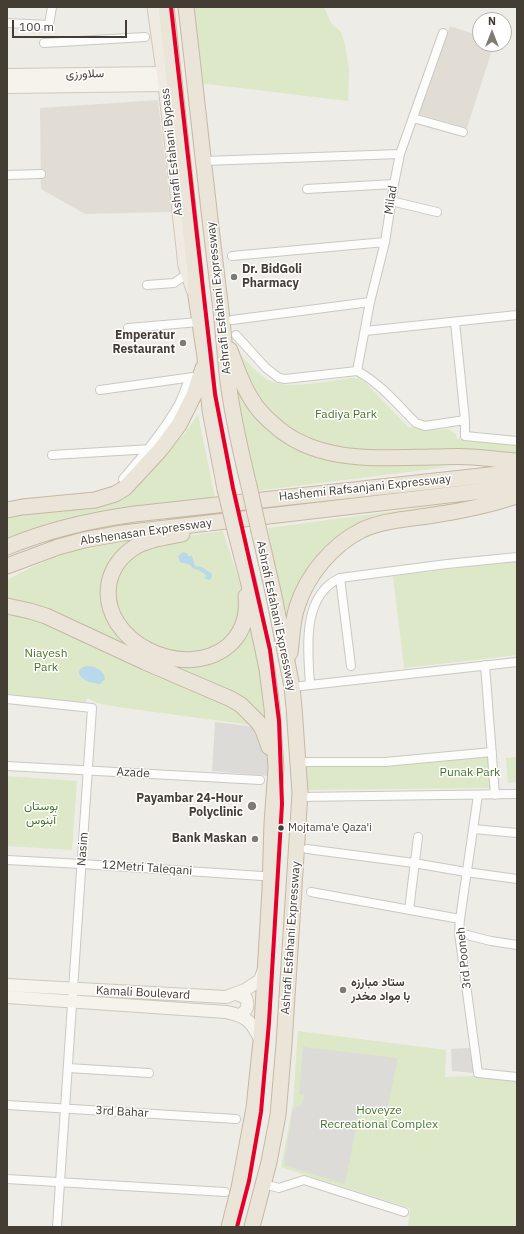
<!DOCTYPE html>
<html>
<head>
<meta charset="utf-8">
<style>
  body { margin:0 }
  #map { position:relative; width:524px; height:1234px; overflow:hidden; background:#eeece7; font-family:"IBM Plex Sans",sans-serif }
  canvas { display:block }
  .frame { position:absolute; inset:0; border:8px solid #433d34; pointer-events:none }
  .north { position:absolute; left:472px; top:12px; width:40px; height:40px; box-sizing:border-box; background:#fff; border:1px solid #b4b1ae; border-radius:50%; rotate:0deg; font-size:11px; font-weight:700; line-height:16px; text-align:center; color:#433d34 }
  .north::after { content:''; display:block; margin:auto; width:14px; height:18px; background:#7f7a73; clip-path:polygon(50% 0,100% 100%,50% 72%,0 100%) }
  .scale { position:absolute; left:12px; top:20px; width:115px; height:18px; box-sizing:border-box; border:2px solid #433d34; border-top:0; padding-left:5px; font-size:12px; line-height:14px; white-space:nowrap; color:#433d34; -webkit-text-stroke:3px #fff; paint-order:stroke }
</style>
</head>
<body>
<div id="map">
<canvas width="524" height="1234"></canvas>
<div class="frame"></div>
<div class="north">N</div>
<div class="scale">100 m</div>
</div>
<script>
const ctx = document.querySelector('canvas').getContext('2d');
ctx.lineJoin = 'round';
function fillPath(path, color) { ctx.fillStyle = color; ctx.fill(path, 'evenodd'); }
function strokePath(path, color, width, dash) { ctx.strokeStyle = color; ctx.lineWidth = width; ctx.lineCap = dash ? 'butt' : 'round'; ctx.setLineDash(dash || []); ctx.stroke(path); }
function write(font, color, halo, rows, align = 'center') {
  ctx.font = font + ' "IBM Plex Sans",Vazirmatn,sans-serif'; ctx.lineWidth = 3; ctx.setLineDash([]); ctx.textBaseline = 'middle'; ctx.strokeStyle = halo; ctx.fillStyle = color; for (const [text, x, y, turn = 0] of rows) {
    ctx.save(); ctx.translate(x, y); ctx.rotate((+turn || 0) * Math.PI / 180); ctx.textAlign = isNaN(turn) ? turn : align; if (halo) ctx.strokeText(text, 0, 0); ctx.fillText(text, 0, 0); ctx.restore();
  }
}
const residential = new Path2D(`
  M450,26L480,36V44H494L467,128L419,114Z
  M158,100L171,212L85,214L41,189L40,108Z`);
const green = new Path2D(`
  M188,7H324L331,23L341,32L345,44L349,69L348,101L199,83Z
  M232,345C241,355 260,378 273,382C292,389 329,381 350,378H359L366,383L408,427L429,430L448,429L456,434L457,439L517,445V453L417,452L329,449L285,430L256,400Z
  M236,382L272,432L390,463L449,467L255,491L234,392Z
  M198,414L215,498L7,541V512L97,501L169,450L185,433Z
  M501,497L389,518L319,560L288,645L268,528Z
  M223,531L242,590V620L214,652L173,656L126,631L111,587L126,557L173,538Z
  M143,536L142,540L105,593L138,647L213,658L251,605L271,747L258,717L7,602V580C33,566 60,553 89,546C107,541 125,539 143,536Z
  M517,561V655L404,668L393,576Z
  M7,608L15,609L226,699L258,726L118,707L97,703L88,698L84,703L7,694Z
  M489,756L492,788L305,790V765C367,768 427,763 489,756Z
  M516,757L517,782L508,783L506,758Z
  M7,776L77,781L72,850L7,846Z
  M298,1031L446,1050L445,1077L474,1076L517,1080V1227H408L410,1208L281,1167L293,1104Z`);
const parking = new Path2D(`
  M215,722L258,727L266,746L268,755V776L212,771Z
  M303,1047L398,1058L387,1110L360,1107L345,1184L284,1165L293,1109L301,1105L303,1102L304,1095L299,1094Z
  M470,1048L474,1073L452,1071L451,1049Z`);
const water = new Path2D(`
  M183,552L187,553L188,556H192L195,566L202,567L212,574L211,579L208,580L205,578L206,575L199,570L192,568L191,565L180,562L178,556Z
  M86,666C95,666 104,670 105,679L100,684C91,683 84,681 79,674C79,669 81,668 86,666Z`);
const street = new Path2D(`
  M7,23L49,25L52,7
  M44,43L145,37
  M413,118L463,132
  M204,161L400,154
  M7,175L41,174
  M307,189L394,184
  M391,201L437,212
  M232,256L385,242
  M147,285L174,283L187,274
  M232,320L370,302
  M455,322L465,420V436L517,441
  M128,328L199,322
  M365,331L517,315
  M236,335L266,368L279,378L285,379L357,371
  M357,371L370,302L385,242L394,184L400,154L443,33
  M357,371C379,382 399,406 416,423L425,426L465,420
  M100,390L193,377
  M52,455L151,449
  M130,484L123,479C144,455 164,431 179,404C183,396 186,386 190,378
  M340,578L351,666
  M485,665L495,795
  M310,685C308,649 301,596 340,578L447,564L517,557
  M292,687L517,662
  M7,699L92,708L57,1227
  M298,762H385L492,752
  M7,766L260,780
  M478,795L460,919L459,933L478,1073L517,1077
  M299,797L517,794
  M473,829L517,833
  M307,849L414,863L466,872L517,879
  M7,860L82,864L262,876
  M311,892L460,919
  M409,910L418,837
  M459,933L491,941L517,945
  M68,1068L149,1073
  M7,1105L236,1119
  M7,1179L225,1192
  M263,1184L279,1188L304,1180L404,1212`);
const secondary = new Path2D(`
  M7,75L163,73
  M7,87L165,85
  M7,985L226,997L245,990L260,980L264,969
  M237,994L246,998C249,1006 247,1012 239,1015
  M7,997L226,1012C247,1016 252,1022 261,1041`);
const primary = new Path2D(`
  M154,7L165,85L185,266L193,290`);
const highway = new Path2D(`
  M166,7L195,272L196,296L205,357L210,410L225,489
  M186,7C198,108 208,209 221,310C223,331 225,352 227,373C231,411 240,449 249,486
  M230,350C236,367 242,385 252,400C257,409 264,416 272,423C315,464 377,458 432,457C445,457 459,456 472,457C487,458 502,460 517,461
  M7,510L22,507L95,500L115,494L125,488L161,449L179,425L194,395L203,368
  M182,534C167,537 148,539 135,547C122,555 112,568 109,583C99,642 184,682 228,646C243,633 248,615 246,596
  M7,547C48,530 91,520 135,514L517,472
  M7,566L58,547L84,540L123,533L517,487
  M7,606L30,611L46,616L145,662L231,699L241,705L258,722L263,730L269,747
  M290,653C292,638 292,622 297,607C307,575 332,545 362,530C384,520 410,519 434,515C462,511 490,505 517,496
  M229,1227L239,1188L254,1108L261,1041L270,890L272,823L276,768L272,708L267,669L249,584L236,534
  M252,1227L269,1162L278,1115L284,1044L300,793L294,707L292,687L274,596L259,531`);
const highwayBridge = new Path2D(`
  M249,486L259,531
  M225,489L236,534`);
const bus1 = new Path2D(`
  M171,7L215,394L233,488L270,650L279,721L282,804L269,1022L261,1112L249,1181L237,1227`);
const markers = [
  [234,277,4,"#7f7a73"],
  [183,343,4,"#7f7a73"],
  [252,806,5,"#7f7a73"],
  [281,828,3.5,"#433d34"],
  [255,839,4,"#7f7a73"],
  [343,990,4,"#7f7a73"]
];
const busNames = [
  ["Mojtama'e Qaza'i",288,828]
];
const streetNames = [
  ["سلاورزی",85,74,-1],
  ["Ashrafi Esfahani Bypass",172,152,-96],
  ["Milad",391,200,-81],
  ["Ashrafi Esfahani Expressway",219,298,-96],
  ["Hashemi Rafsanjani Expressway",365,488,-6],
  ["Abshenasan Expressway",146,532,-8],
  ["Ashrafi Esfahani Expressway",276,616,78],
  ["Azade",133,773,3],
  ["Nasim",83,849,-86],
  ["12Metri Taleqani",147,868,4],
  ["Ashrafi Esfahani Expressway",291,938,-86],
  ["3rd Pooneh",464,958,-96],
  ["Kamali Boulevard",143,993,3],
  ["3rd Bahar",122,1112,3]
];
const poiNames = [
  ["Dr. BidGoli",242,270,"left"],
  ["Pharmacy",242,284,"left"],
  ["Emperatur",175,336],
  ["Restaurant",175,350],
  ["Payambar 24-Hour",243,799],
  ["Polyclinic",243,813],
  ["Bank Maskan",247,839],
  ["ستاد مبارزه",351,983,"left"],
  ["با مواد مخدر",351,997,"left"]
];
const parkNames = [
  ["Fadiya Park",346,415],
  ["Niayesh",46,654],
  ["Park",46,668],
  ["Punak Park",470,773],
  ["بوستان",41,807],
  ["آبنوس",41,821],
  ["Hoveyze",379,1111],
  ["Recreational Complex",379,1125]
];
fillPath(residential, '#e2ddd4');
fillPath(green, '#dce8c7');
fillPath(parking, '#dddbd7');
fillPath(water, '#b8d8eb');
strokePath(street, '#cac8c3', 10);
strokePath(secondary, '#ccc9be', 14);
strokePath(primary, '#d0c7b5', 15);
strokePath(highway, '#c5b8a3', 17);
strokePath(street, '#fcfcfb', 8);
strokePath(secondary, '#f6f3ed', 12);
strokePath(primary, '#f0ebe2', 13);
strokePath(highway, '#ebe4d8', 15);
strokePath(highwayBridge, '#c5b8a3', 17, []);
strokePath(highwayBridge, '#ebe4d8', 15);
strokePath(bus1, '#e4002b', 4);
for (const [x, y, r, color] of markers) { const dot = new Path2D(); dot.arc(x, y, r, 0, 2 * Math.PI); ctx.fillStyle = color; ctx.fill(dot); strokePath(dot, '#fff', 1.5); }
write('11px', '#433d34', '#fff', busNames, 'left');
write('12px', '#433d34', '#fff', streetNames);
write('bold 12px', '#433d34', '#fff', poiNames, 'right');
write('12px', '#47722a', '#fff', parkNames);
</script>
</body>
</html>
